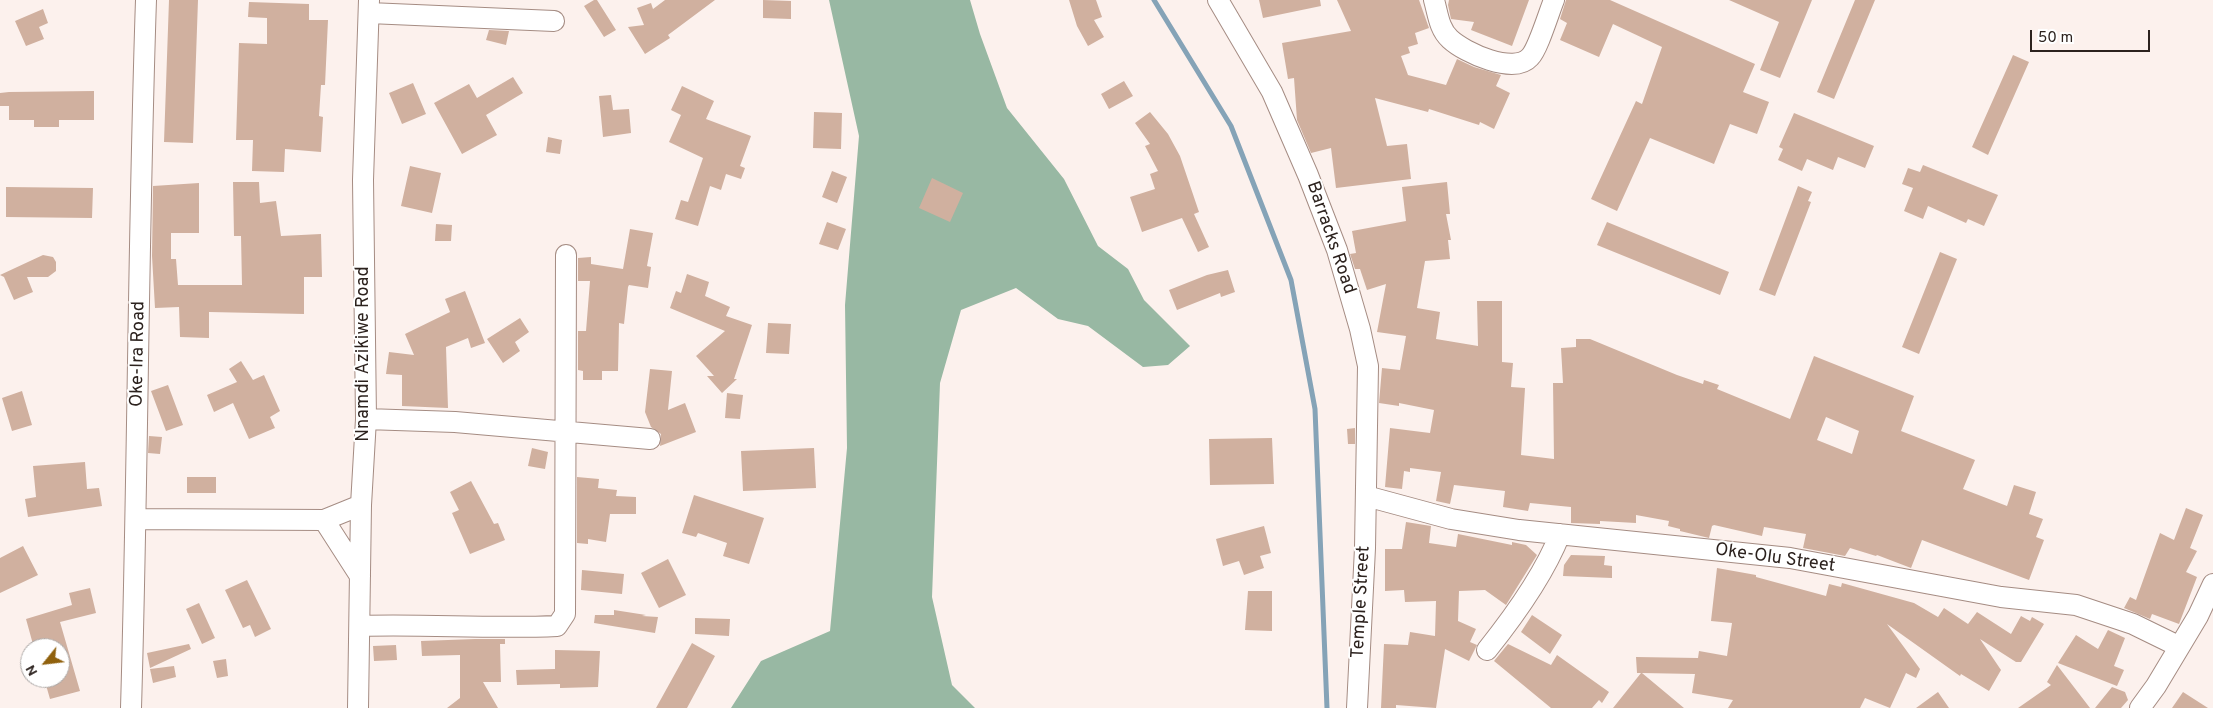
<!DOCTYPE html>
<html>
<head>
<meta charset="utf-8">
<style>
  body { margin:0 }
  #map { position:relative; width:2213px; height:708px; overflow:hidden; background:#fcf1ed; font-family:Overpass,sans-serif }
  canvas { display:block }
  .north { position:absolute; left:20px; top:638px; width:50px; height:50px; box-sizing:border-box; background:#fff; border:1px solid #aba7a5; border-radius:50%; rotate:241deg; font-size:14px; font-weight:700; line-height:20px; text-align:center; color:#2c221e }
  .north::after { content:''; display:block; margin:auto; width:18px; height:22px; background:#90610d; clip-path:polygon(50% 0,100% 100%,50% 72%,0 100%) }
  .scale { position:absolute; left:2030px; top:30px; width:120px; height:22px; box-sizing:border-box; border:2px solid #2c221e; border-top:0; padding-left:6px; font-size:15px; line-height:18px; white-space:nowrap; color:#2c221e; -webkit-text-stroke:4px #fff; paint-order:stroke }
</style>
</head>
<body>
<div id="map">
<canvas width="2213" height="708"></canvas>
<div class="north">N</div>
<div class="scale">50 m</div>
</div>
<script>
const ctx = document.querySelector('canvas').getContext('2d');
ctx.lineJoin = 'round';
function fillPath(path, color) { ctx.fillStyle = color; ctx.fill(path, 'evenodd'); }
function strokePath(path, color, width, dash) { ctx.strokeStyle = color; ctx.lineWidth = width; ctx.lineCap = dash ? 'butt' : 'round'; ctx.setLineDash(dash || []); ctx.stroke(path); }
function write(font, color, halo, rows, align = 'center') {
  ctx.font = font + ' Overpass,sans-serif'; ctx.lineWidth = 4; ctx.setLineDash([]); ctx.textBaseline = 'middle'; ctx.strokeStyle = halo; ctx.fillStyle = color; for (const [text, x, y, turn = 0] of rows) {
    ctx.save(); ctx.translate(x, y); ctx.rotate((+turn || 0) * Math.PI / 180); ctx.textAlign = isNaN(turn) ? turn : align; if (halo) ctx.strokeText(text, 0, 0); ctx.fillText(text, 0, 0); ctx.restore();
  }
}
const forest = new Path2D(`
  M829,0H970L980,34L1007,108L1064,179L1098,246L1128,269L1144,300L1190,346L1168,365L1143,367L1088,326L1058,319L1016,288L961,310L940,383L932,597L952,685L975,708H731L761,661L830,631L847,448L845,305L859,136Z`);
const stream = new Path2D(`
  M1154,0L1231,126L1291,280L1315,409L1327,708`);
const building = new Path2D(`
  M169,0H198L193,143L164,142Z
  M594,0H597L616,30L604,37L584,6Z
  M665,0H715L668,35L670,38L645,54L628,27L644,25L637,8L651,3L653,9Z
  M763,0L791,1V19L763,18Z
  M1069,0H1096L1102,17L1094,20L1104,37L1088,46L1077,26Z
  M1259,0H1320L1321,6L1263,18Z
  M1337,0H1419L1429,28L1415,33L1418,44L1408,47L1410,53L1401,56L1408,75L1446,85L1457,59L1474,67L1501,75L1496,86L1510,93L1494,129L1480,122L1479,125L1429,109L1428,112L1375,98L1387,146L1407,144L1411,179L1336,188L1331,148L1311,153L1297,120L1294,78L1288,79L1282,43L1351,31Z
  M1449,0H1529L1512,46L1471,30L1474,22L1451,19L1448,5Z
  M1566,0H1610L1755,64L1743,92L1769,102L1757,134L1730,124L1714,164L1650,138L1617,211L1591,199L1636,101L1642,104L1662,47L1613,24L1599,57L1560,40L1567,23L1560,19Z
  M1729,0H1812L1780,78L1760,70L1779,22Z
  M1855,0H1875L1834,99L1817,92Z
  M249,2L309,4V20H328L325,85H321L319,116L323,117L321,152L285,149L284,172L252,171L253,140H236L239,43L267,44V18L248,17Z
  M43,9L48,23L39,27L44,39L26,46L15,21Z
  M489,30L509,31L506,45L486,40Z
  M2013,55L2029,62L1988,155L1972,147Z
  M513,77L523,93L486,115L497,135L462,154L434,103L469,84L477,98Z
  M1124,81L1133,96L1109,109L1101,94Z
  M413,83L426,114L402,124L389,93Z
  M682,86L714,101L706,119L751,136L740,166L745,168L741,179L726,174L721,190L710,186L698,226L675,219L681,200L688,202L703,158L669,142L681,115L671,110Z
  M94,91V120H59V127H34V120H9V106H0V93L9,92Z
  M611,95L613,110L629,109L631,133L603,137L599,96Z
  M814,112L842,113L841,149L813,148Z
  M1150,112L1168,134L1180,156L1199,212L1194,214L1209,247L1198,252L1182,218L1142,232L1130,197L1155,189L1150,174L1158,171L1145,146L1150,144L1135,123Z
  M1794,113L1874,146L1865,168L1838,157L1833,170L1807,159L1802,171L1778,160L1783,149L1779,147Z
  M548,137L562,140L560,154L546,152Z
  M1923,165L1998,195L1984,226L1968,219L1966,223L1928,206L1923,219L1904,211L1913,188L1902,184L1908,168L1920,172Z
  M410,166L441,173L432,213L401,206Z
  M832,171L847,177L837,203L822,197Z
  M932,178L963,193L950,222L919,208Z
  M233,182H259L260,203L276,201L281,236L321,234L322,277H304V314L209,312V338L180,337L179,307L155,308L152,256L153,186L199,183V233H171V259H176L178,285H242L241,236H234Z
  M1447,182L1450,214H1446L1451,240H1448L1450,259L1425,261L1417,308L1440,312L1436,339L1478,346L1477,301H1502V362L1513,363L1511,387L1525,388L1521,455L1554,459L1553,383H1563L1561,348L1576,347V339H1590L1677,375L1703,384L1704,380L1719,385L1717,389L1790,419L1814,356L1914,396L1901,431L1975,460L1963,489L2007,506L2014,485L2036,492L2029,514L2043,519L2036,537L2044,540L2029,580L1922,540L1911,568L1877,555L1876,556L1850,548L1845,556L1803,548L1806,534L1764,527L1762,536L1714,525L1712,526L1709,538L1680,531V529L1668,526L1669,521L1636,515V523L1600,521V524L1571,523V507L1530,503L1528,511L1503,507L1505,491L1454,485L1450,504L1436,501L1441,472L1410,468V472L1404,471L1402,489L1385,487L1390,428L1430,433L1434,410L1399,403V406L1379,403L1382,368L1400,370L1406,336L1377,332L1386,284L1367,290L1360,269H1355L1350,254L1356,253L1352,231L1406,221L1402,187ZM1826,417L1859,431L1852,454L1817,440Z
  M1798,186L1812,192L1808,201L1811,202L1775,296L1759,290Z
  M6,187L93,188L92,218L6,217Z
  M827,222L846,229L838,250L819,244Z
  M1607,222L1729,272L1720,295L1597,245Z
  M436,224L452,225L451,241H435Z
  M630,229L653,233L647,266L651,267L648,288L629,285L628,287L624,324L619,323L618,371H602V380H583V371L578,370V331H586L590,281H578V258L591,257V264L623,269Z
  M1940,252L1957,259L1919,354L1902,347Z
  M43,255L53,257L56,262V271L48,277H27L33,292L14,300L4,277L0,275Z
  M1228,270L1235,292L1221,297L1220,293L1177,310L1169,290L1207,275Z
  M687,274L709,282L705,296L730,307L726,316L752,325L734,379H737L722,393L707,376H714L696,356L725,331L670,308L676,291L681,293Z
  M465,291L485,343L471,348L468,338L446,347L448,408L402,406V375L386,374L389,352L414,355L405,334L450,312L445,299Z
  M520,318L529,332L515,342L520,351L503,363L487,339Z
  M768,323L791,324L789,354L766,353Z
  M241,361L253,380L264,375L280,411L270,417L275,428L249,439L233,403L214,412L207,395L237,382L229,369Z
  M650,369L672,371L668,410L685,403L696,432L660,446L661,434L651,427L645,412Z
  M168,385L183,425L166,431L151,391Z
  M22,391L32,425L12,431L2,398Z
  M727,393L743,395L740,419L725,418Z
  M1355,428V444H1348L1347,429Z
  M149,436L162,437L160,454L148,453Z
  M1272,438L1274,484L1210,485L1209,439Z
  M532,448L548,452L545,469L528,466Z
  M814,448L816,488L743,491L741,451Z
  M85,462L87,489L99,488L102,506L28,517L25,499L36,497L33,466Z
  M187,477H216V493H187Z
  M577,477L599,479L598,488L617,490L616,496L636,497V514H610L606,542L588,539V544L577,543Z
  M471,481L494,524L498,523L505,540L470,554L452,513L459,510L450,492Z
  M694,495L764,518L749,564L723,556L727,543L698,533L696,537L682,533Z
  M2186,508L2203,515L2190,548L2197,551L2186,572L2197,577L2179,624L2152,614L2150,619L2124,608L2130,597L2136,600L2160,533L2174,540Z
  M1406,522L1431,526L1429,543L1456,547L1458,534L1512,545V542L1526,545L1537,555L1506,605L1485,590L1459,591L1458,621L1476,629L1470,642L1477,645L1469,661L1445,649L1436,708L1396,705V708H1381L1384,644L1408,645L1410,632L1435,636L1436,601L1405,602L1404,590L1385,591V549H1402Z
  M1264,526L1271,553L1260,556L1264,568L1244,575L1239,561L1223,566L1216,539Z
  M23,546L38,575L0,593V558Z
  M1571,555L1605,556L1604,565L1612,566V578L1563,576L1564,565Z
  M668,559L686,595L659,608L641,573Z
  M1717,568L1756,575V577L1826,596L1829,584L1841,587L1842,583L1914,603L1938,617L1944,608L1968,624L1977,612L2011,634L2021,616L2030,621L2032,617L2044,624L2021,662H2016L1980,639L2001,670L1989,691L1961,674L1960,676L1887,624L1920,669L1916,678L1906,673L1890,708L1865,698L1860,708H1728L1733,700L1692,693L1695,674L1642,673L1684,708H1613L1641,673H1637L1636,657L1698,658L1699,651L1727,656L1732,623L1711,621Z
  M582,570L624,574L622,594L581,590Z
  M247,580L271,629L255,637L250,625L243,628L225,590Z
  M90,588L96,613L60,622L80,691L50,699L44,678H60V648H34L26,619L72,605L69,593Z
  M1248,591H1272V631L1245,630Z
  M199,603L215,638L202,644L186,609Z
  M614,610L646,615L642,616L658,617L655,633L594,623L595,615H614Z
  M1532,615L1562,635L1550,654L1521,632Z
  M695,618L730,619L729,636L695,634Z
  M2108,630L2125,638L2114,666L2124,670L2117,686L2058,663L2076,635L2098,649Z
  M475,639H505V644H500L501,682H483L498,708H447L460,698V655L422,656L421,641Z
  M692,643L715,656L687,708H656Z
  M189,644L191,649L150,668L147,653Z
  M1508,644L1551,665L1557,655L1609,692L1602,703L1599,700L1592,708H1551L1494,661Z
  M396,645L397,660L374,661L373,646Z
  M555,650L600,651L598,687L560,688V684L517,685L516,670L555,669Z
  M226,659L228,676L217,678L213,661Z
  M2057,665L2090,708H2018L2051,685L2047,682Z
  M174,666L176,677L153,683L150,669Z
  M2112,687L2125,692L2128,700L2121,708H2095Z
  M1938,692L1949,708H1916Z
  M2183,692L2208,708H2172Z`);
const minor = new Path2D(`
  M1218,0L1272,92L1308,175L1337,250L1360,329L1368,366L1365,548L1357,708
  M1434,0C1438,14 1439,29 1450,39C1465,53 1514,75 1530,57C1538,49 1549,12 1554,0
  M369,13L554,21
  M366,419L455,422L650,439
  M1366,496L1451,519L1519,530L1790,558L2001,597L2076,605L2133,624L2178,646
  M137,519L324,520L361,505
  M324,520L360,576
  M360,626C426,624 492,629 557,626L565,614L566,255
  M1487,650C1515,615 1544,575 1560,534
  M131,708C138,472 138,236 146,0
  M358,708L361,505L366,419L363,180L369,0
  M2140,708L2156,686L2198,616L2213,584`);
const streetNames = [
  ["Barracks Road",1330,238,71],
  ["Oke-Ira Road",139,354,-89],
  ["Nnamdi Azikiwe Road",364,354,-90],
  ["Oke-Olu Street",1775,559,8],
  ["Temple Street",1362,602,-87]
];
fillPath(forest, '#98b8a3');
strokePath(stream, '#85a3b7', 5);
fillPath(building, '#d0b09f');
strokePath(minor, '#a58c83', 22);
strokePath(minor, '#fff', 20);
write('18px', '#2c221e', '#fff', streetNames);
</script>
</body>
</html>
